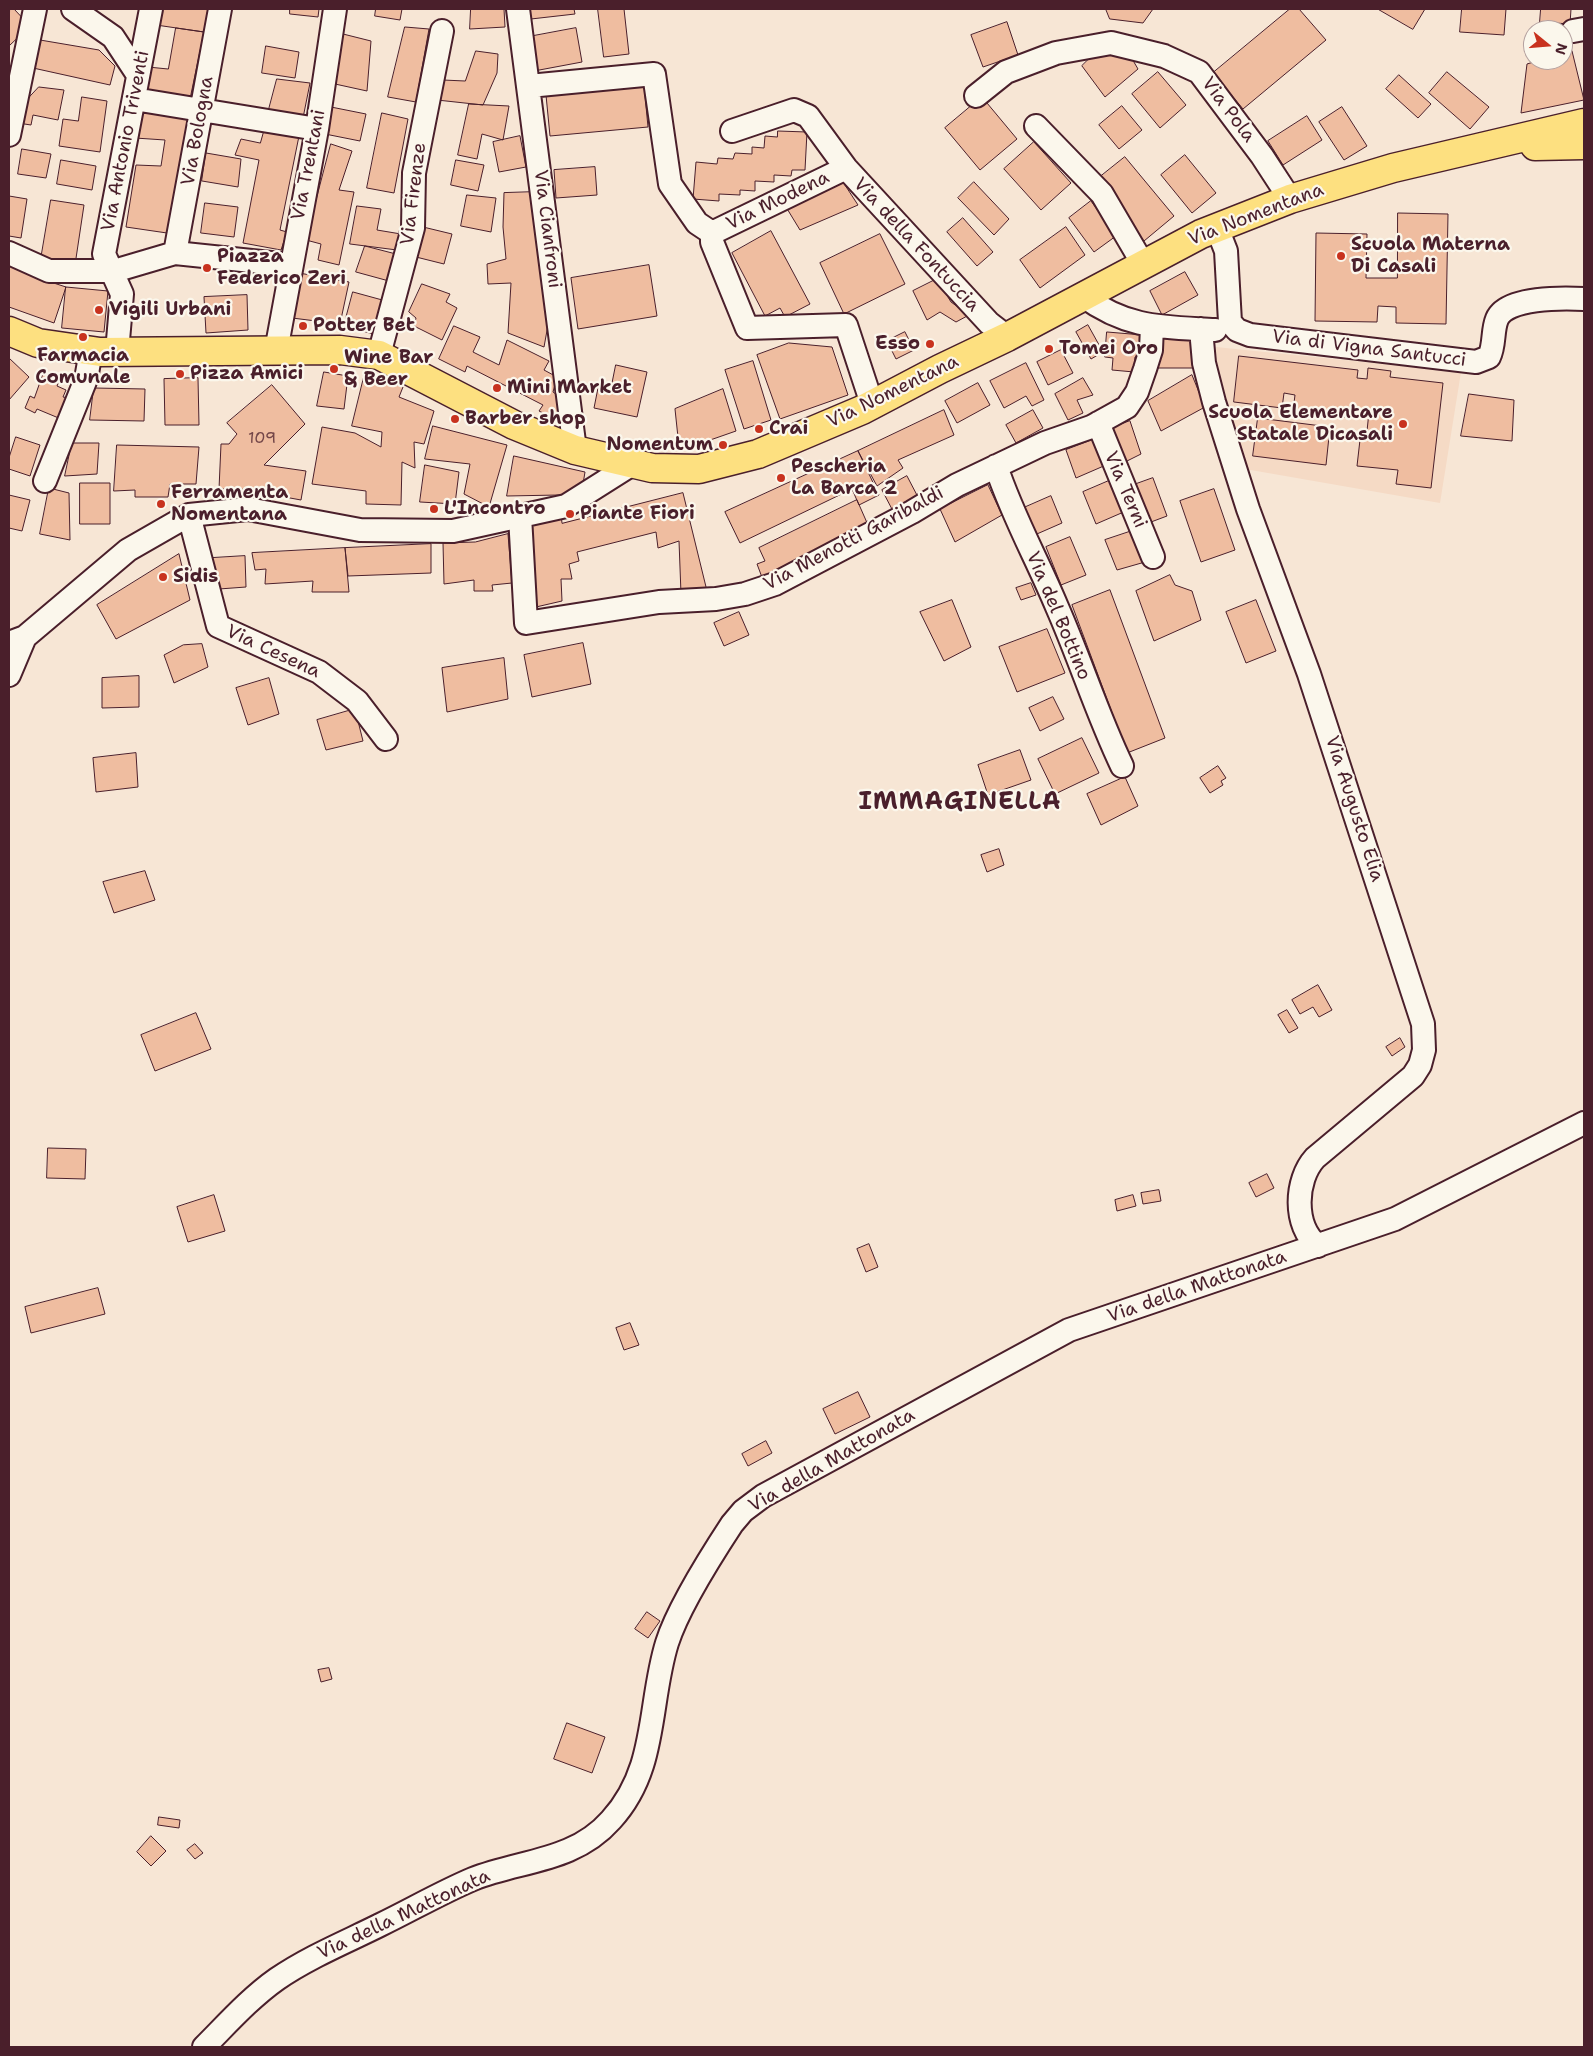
<!DOCTYPE html>
<html>
<head>
<meta charset="utf-8">
<style>
  body { margin:0 }
  #map { position:relative; width:1593px; height:2056px; overflow:hidden; background:#f7e6d5; font-family:"Shantell Sans",sans-serif }
  canvas { display:block }
  .frame { position:absolute; inset:0; border:10px solid #4a1f2b; pointer-events:none }
  .north { position:absolute; left:1523px; top:20px; width:50px; height:50px; box-sizing:border-box; background:#fbf7ec; border:1px solid #b4a19f; border-radius:50%; rotate:107deg; font-size:14px; font-weight:700; line-height:20px; text-align:center; color:#4a1f2b }
  .north::after { content:''; display:block; margin:auto; width:18px; height:22px; background:#c8321e; clip-path:polygon(50% 0,100% 100%,50% 72%,0 100%) }
</style>
</head>
<body>
<div id="map">
<canvas width="1593" height="2056"></canvas>
<div class="frame"></div>
<div class="north">N</div>
</div>
<script>
const ctx = document.querySelector('canvas').getContext('2d');
ctx.lineJoin = 'round';
function fillPath(path, color) { ctx.fillStyle = color; ctx.fill(path, 'evenodd'); }
function strokePath(path, color, width, dash) { ctx.strokeStyle = color; ctx.lineWidth = width; ctx.lineCap = dash ? 'butt' : 'round'; ctx.setLineDash(dash || []); ctx.stroke(path); }
function write(font, color, halo, rows, align = 'center') {
  ctx.font = font + ' "Shantell Sans",sans-serif'; ctx.lineWidth = 4.5; ctx.setLineDash([]); ctx.textBaseline = 'middle'; ctx.strokeStyle = halo; ctx.fillStyle = color; for (const [text, x, y, turn = 0] of rows) {
    ctx.save(); ctx.translate(x, y); ctx.rotate((+turn || 0) * Math.PI / 180); ctx.textAlign = isNaN(turn) ? turn : align; if (halo) ctx.strokeText(text, 0, 0); ctx.fillText(text, 0, 0); ctx.restore();
  }
}
const built = new Path2D(`
  M1216,347L1461,372L1440,503L1245,469L1218,393Z`);
const building = new Path2D(`
  M10,9H14L30,26L9,46Z
  M159,9H208L204,32L156,25Z
  M290,9H319L318,17L290,14Z
  M376,9H402L400,20L375,16Z
  M471,9H504L505,27L470,29Z
  M530,9H574L575,14L531,19Z
  M598,9H624L629,54L604,57Z
  M1106,9H1153L1143,23L1110,19Z
  M1290,9H1299L1326,40L1243,109L1213,73Z
  M1378,9H1425L1413,29Z
  M1462,9H1506L1504,35L1460,32Z
  M1541,9H1571L1570,24L1540,22Z
  M1007,22L1018,55L983,67L971,35Z
  M405,27L429,29L416,102L388,97Z
  M176,28L204,32L190,99L144,90L148,67L168,69Z
  M576,28L582,62L534,71L528,37Z
  M343,34L371,41L367,91L335,84Z
  M40,40L99,50L115,66L110,85L33,68Z
  M266,46L299,52L295,78L262,73Z
  M476,51L498,54L497,73L483,105L437,100L443,80L465,81Z
  M1572,51L1584,100L1521,113L1527,64L1540,60H1563V53Z
  M1094,54L1131,57L1138,69L1105,97L1082,66Z
  M1158,72L1186,105L1160,128L1132,94Z
  M1447,72L1489,107L1470,129L1429,93Z
  M1399,75L1431,104L1418,118L1386,89Z
  M277,79L310,83L303,118L268,113Z
  M644,85L648,127L550,136L546,95Z
  M39,87L64,90L58,120L33,115L31,125L18,123L22,105Z
  M82,97L107,101L100,152L59,146L63,119L78,121Z
  M982,97L1017,139L980,170L945,128Z
  M469,104L509,106L503,140L482,134L477,159L458,155Z
  M1122,106L1142,130L1119,149L1099,125Z
  M331,107L366,114L360,141L325,134Z
  M1342,107L1367,146L1344,160L1319,122Z
  M140,108L190,116L167,233L126,227L136,165L161,166L165,140L135,138Z
  M382,113L408,119L394,193L367,188Z
  M1307,116L1322,140L1283,165L1268,141Z
  M265,128L299,136L280,230L287,232L281,250L243,243L259,160L235,155L241,139L260,143Z
  M778,131L807,132L805,170H792L791,176L774,175V182L755,181V191L740,190V195L719,194V201L693,199L696,162L717,164L718,158L733,159L735,153L752,154V147L764,148L765,136L777,137Z
  M520,136L526,167L499,172L493,142Z
  M1034,142L1071,183L1041,210L1004,169Z
  M331,144L352,151L339,190L354,192L339,265L318,260L321,244L306,240Z
  M22,149L51,154L46,178L18,174Z
  M206,153L241,159L238,187L202,181Z
  M1185,155L1216,193L1192,213L1161,175Z
  M1125,157L1174,216L1144,241L1095,181Z
  M61,160L96,166L92,190L57,184Z
  M456,160L484,165L478,191L451,185Z
  M595,167L597,195L556,198L554,170Z
  M841,179L858,205L800,230L786,207Z
  M974,182L1009,219L994,235L958,198Z
  M535,192L548,325L544,347L508,333L511,283L488,284L487,264L506,259L503,227L504,193Z
  M467,195L496,198L491,232L461,226Z
  M9,196L27,199L21,238L9,236Z
  M51,200L84,205L75,265L41,259Z
  M1091,201L1116,236L1094,252L1069,218Z
  M205,203L238,207L234,237L201,233Z
  M357,206L381,209L377,230L401,234L397,250L350,244Z
  M1398,213L1448,214L1446,324L1396,323V307L1378,306L1377,322L1315,321L1316,233L1367,234L1366,278H1397Z
  M963,218L993,252L977,266L947,232Z
  M419,226L452,234L444,264L412,256Z
  M1066,227L1085,255L1040,288L1020,260Z
  M771,231L810,304L785,317L780,308L765,316L732,253Z
  M880,234L905,284L844,314L820,263Z
  M365,246L396,254L389,281L356,272Z
  M9,264L35,277L66,287L54,323L9,307Z
  M649,265L657,316L578,329L571,278Z
  M1185,272L1198,295L1162,315L1150,291Z
  M299,273L349,282L340,324L292,318Z
  M937,279L951,302L969,315L956,322L940,312L927,320L913,291Z
  M422,284L450,294L446,302L457,308L442,340L414,326L416,318L409,312Z
  M66,287L108,291L104,332L62,328Z
  M353,292L386,301L377,335L344,326Z
  M247,295L248,330L206,333L204,297Z
  M1088,325L1103,352L1091,359L1076,332Z
  M454,326L480,337L473,352L499,365L507,340L549,361L544,370L557,377L553,392L560,397L559,421L539,411L543,405L467,366L465,372L439,359Z
  M905,332L914,350L896,359L887,341Z
  M1107,332L1143,335L1142,354L1135,357L1134,372L1112,370L1113,358L1105,357Z
  M1157,334L1193,336V368H1157Z
  M789,343L832,347L848,395L780,419L757,355Z
  M1061,350L1073,373L1048,385L1037,362Z
  M1239,356L1358,370L1357,378L1367,379L1368,368L1391,371L1390,377L1443,383L1431,488L1396,484L1398,470L1357,466L1361,431H1367L1369,412L1355,411L1354,418L1293,411L1295,395L1284,393L1282,408L1234,402Z
  M9,358L29,377L9,400Z
  M753,361L771,420L744,429L725,370Z
  M1026,363L1044,400L1032,406L1026,396L1004,408L990,381Z
  M616,365L647,372L637,417L594,408L599,383L611,386Z
  M44,372L60,379L57,386L66,390L63,397L69,398L61,419L37,409L35,413L25,408L30,396L34,398Z
  M324,372L348,376L344,409L317,406Z
  M365,373L403,387L399,397L434,411L424,444L414,442L415,468L402,462L401,505L366,504V491L312,484L322,427L355,433L381,447L382,432L352,426Z
  M1192,375L1205,407L1161,431L1148,401Z
  M198,378L199,425H165L164,379Z
  M1083,378L1093,395L1077,400L1083,413L1068,420L1055,394Z
  M978,383L990,405L957,423L945,401Z
  M272,385L305,424L264,465L306,471L301,500L241,489H219L221,444H229L237,434L227,423Z
  M94,388L145,389L144,421L90,420Z
  M723,389L736,431L693,446L679,447L675,409Z
  M1469,394L1514,400L1512,441L1461,436Z
  M944,410L954,435L898,460L903,468L877,486L858,451Z
  M1033,410L1043,428L1016,443L1006,425Z
  M1258,418L1330,427L1326,465L1253,456Z
  M1130,421L1141,454L1121,464L1106,430Z
  M433,426L507,445L489,507L464,494L470,464L425,459Z
  M16,437L40,445L30,476L9,469V458Z
  M1095,439L1106,465L1076,478L1066,450Z
  M72,443H99L97,474L65,476Z
  M117,445L199,447L196,484H170L168,497H135V490L114,491Z
  M858,451L879,495L859,505L852,489L740,543L725,512Z
  M514,456L585,472L582,490L559,495L507,496Z
  M425,465L459,472L455,504L420,502Z
  M907,476L919,499L894,513L882,490Z
  M1153,478L1167,516L1143,525L1128,487Z
  M1111,480L1126,511L1096,524L1083,492Z
  M80,483H110V524H80Z
  M988,485L1002,515L955,542L940,509Z
  M49,488L69,493L70,540L40,534Z
  M1214,489L1235,550L1201,562L1180,501Z
  M683,493L707,591L681,594L679,541L658,548L656,532L577,552L579,561L569,564L572,579H561L562,601L536,607L527,524L561,515L562,523Z
  M9,495L30,500L22,531L9,528Z
  M1051,496L1062,523L1030,537L1019,510Z
  M857,500L868,525L763,580L757,564L765,561L759,548Z
  M1135,530L1145,562L1117,570L1105,540Z
  M508,534L512,583L492,585L493,591H474V580L444,584L443,543L475,542Z
  M1070,537L1086,575L1061,585L1046,547Z
  M431,544V573L348,576L345,548Z
  M345,548L349,592H312L313,581L265,584L266,569L255,570L252,553Z
  M179,554L190,600L116,639L97,605Z
  M245,556L246,587L219,589L212,558Z
  M1170,575L1175,585L1192,591L1201,620L1154,641L1136,591Z
  M1031,583L1036,595L1021,600L1016,588Z
  M1110,590L1165,738L1127,753L1072,605Z
  M952,600L971,647L944,661L920,612Z
  M1256,600L1276,651L1246,663L1226,612Z
  M739,612L749,635L724,646L714,623Z
  M1047,629L1065,673L1017,692L999,647Z
  M583,643L591,684L532,697L524,655Z
  M202,644L208,667L174,683L164,655L183,645Z
  M504,658L508,699L447,712L442,668Z
  M139,676V707L102,708V678Z
  M269,678L279,714L248,725L236,688Z
  M1053,697L1064,719L1040,731L1029,708Z
  M355,709L363,741L326,750L317,720Z
  M1082,738L1099,773L1055,794L1038,759Z
  M1020,750L1031,780L988,795L978,765Z
  M136,753L138,787L96,792L93,758Z
  M1218,766L1226,778L1221,781L1223,785L1210,793L1200,778Z
  M1125,777L1138,806L1101,825L1087,794Z
  M999,849L1004,865L987,872L981,855Z
  M145,871L155,900L114,913L103,882Z
  M1318,985L1332,1010L1319,1017L1313,1007L1300,1014L1292,1000Z
  M1287,1010L1298,1028L1289,1033L1278,1015Z
  M196,1013L211,1049L155,1071L141,1035Z
  M1400,1038L1405,1047L1392,1056L1386,1047Z
  M48,1148L86,1149L85,1179L47,1178Z
  M1267,1174L1274,1188L1256,1197L1249,1183Z
  M1159,1190L1161,1201L1143,1204L1141,1193Z
  M214,1195L225,1231L188,1242L177,1207Z
  M1133,1195L1136,1206L1117,1211L1115,1200Z
  M869,1244L878,1267L866,1272L857,1249Z
  M98,1288L105,1314L31,1333L25,1307Z
  M630,1323L639,1345L624,1350L616,1328Z
  M858,1392L870,1417L835,1434L823,1409Z
  M766,1441L772,1453L748,1466L742,1454Z
  M647,1612L660,1621L648,1638L635,1629Z
  M329,1668L332,1679L321,1682L318,1670Z
  M567,1723L605,1737L592,1773L554,1759Z
  M159,1817L180,1820L179,1828L158,1825Z
  M151,1836L166,1851L151,1866L137,1852Z
  M195,1844L203,1853L195,1859L187,1850Z`);
const minor = new Path2D(`
  M73,9L113,37L138,75
  M518,9L575,450
  M1573,31L1584,29
  M529,86L654,74L670,184L697,223L712,233L846,168
  M976,96L1006,72L1056,53L1111,43L1164,56L1199,72L1262,156L1290,199
  M134,99L317,129
  M1036,126L1102,194L1143,264
  M732,131L794,110L808,116L846,168L989,323L1007,337
  M9,135L35,9
  M1217,228L1226,251L1230,322L1237,330L1250,335L1476,362L1489,357C1495,345 1492,331 1497,319C1506,297 1563,298 1584,299
  M712,233V242L747,328L846,325L872,404
  M9,253L49,271H114L175,253L290,265
  M175,253L220,9
  M1083,296C1128,329 1163,327 1215,330
  M1201,329L1204,363L1214,402L1248,509L1309,674L1423,1024L1424,1050L1420,1065L1413,1076L1315,1158C1295,1180 1293,1226 1318,1246
  M276,351L317,129L335,9
  M117,352L122,294L104,254L151,9
  M379,355L413,228L414,173L442,31
  M1098,423L1153,557
  M996,466C1012,515 1037,559 1057,607C1080,659 1097,714 1122,766
  M45,481L86,379L91,351
  M189,515L218,626L319,672L357,701L386,739
  M520,516L526,623L659,602L716,599L745,594L775,584L912,512L957,485L1045,443L1091,427L1127,407L1137,392L1145,369L1151,350L1152,326
  M9,643L25,637L128,550L189,515L248,509L360,530L453,531L566,506L634,463
  M9,675L25,637
  M204,2047C227,2024 250,1998 277,1979C309,1957 346,1942 380,1925C411,1910 442,1892 473,1879C521,1860 574,1862 611,1820C658,1769 648,1704 667,1643C678,1608 711,1556 732,1524L743,1511L763,1496L1069,1330L1395,1219L1584,1123`);
const major = new Path2D(`
  M1535,146L1584,145
  M9,331L38,343L100,352L340,350L379,355L514,425L575,450L652,468L699,469L758,454L862,410L940,369L1007,337L1201,234L1290,199L1393,168L1584,123`);
const markers = [
  [1341,256,5,"#c8321e"],
  [207,268,5,"#c8321e"],
  [99,310,5,"#c8321e"],
  [303,326,5,"#c8321e"],
  [83,337,5,"#c8321e"],
  [930,344,5,"#c8321e"],
  [1049,349,5,"#c8321e"],
  [334,369,5,"#c8321e"],
  [180,374,5,"#c8321e"],
  [497,388,5,"#c8321e"],
  [455,419,5,"#c8321e"],
  [1403,424,5,"#c8321e"],
  [759,429,5,"#c8321e"],
  [723,445,5,"#c8321e"],
  [781,478,5,"#c8321e"],
  [161,504,5,"#c8321e"],
  [434,509,5,"#c8321e"],
  [570,514,5,"#c8321e"],
  [163,577,5,"#c8321e"]
];
const numberNames = [
  ["109",262,439]
];
const streetNames = [
  ["Via Pola",1228,110,53],
  ["Via Bologna",198,131,-80],
  ["Via Antonio Triventi",126,141,-79],
  ["Via Trentani",309,165,-79],
  ["Via Firenze",414,194,-83],
  ["Via Modena",778,201,-26],
  ["Via Nomentana",1256,215,-21],
  ["Via Cianfroni",547,229,83],
  ["Via della Fontuccia",916,245,47],
  ["Via di Vigna Santucci",1369,349,7],
  ["Via Nomentana",893,392,-26],
  ["Via Terni",1125,490,67],
  ["Via Menotti Garibaldi",854,539,-28],
  ["Via del Bottino",1058,616,67],
  ["Via Cesena",273,652,25],
  ["Via Augusto Elia",1354,809,72],
  ["Via della Mattonata",1197,1287,-19],
  ["Via della Mattonata",832,1461,-30],
  ["Via della Mattonata",404,1915,-25]
];
const poiNames = [
  ["Scuola Materna",1351,245],
  ["Di Casali",1351,267],
  ["Piazza",217,257],
  ["Federico Zeri",217,279],
  ["Vigili Urbani",109,310],
  ["Potter Bet",313,326],
  ["Esso",920,344,"right"],
  ["Tomei Oro",1059,349],
  ["Farmacia",83,356,"center"],
  ["Comunale",83,378,"center"],
  ["Wine Bar",344,358],
  ["& Beer",344,380],
  ["Pizza Amici",190,374],
  ["Mini Market",507,388],
  ["Scuola Elementare",1393,413,"right"],
  ["Statale Dicasali",1393,435,"right"],
  ["Barber shop",465,419],
  ["Crai",769,429],
  ["Nomentum",713,445,"right"],
  ["Pescheria",791,467],
  ["La Barca 2",791,489],
  ["Ferramenta",171,493],
  ["Nomentana",171,515],
  ["L'Incontro",444,509],
  ["Piante Fiori",580,514],
  ["Sidis",173,577]
];
const districtNames = [
  ["IMMAGINELLA",960,803]
];
fillPath(built, '#f5dac5');
fillPath(building, '#efbda0');
strokePath(building, '#4a1f2b', 1);
strokePath(minor, '#4a1f2b', 26);
strokePath(major, '#4a1f2b', 31);
strokePath(minor, '#fbf7ec', 22);
strokePath(major, '#fde080', 28);
for (const [x, y, r, color] of markers) { const dot = new Path2D(); dot.arc(x, y, r, 0, 2 * Math.PI); ctx.fillStyle = color; ctx.fill(dot); strokePath(dot, '#fbf7ec', 2); }
write('16px', '#734648', null, numberNames);
write('19px', '#4a1f2b', '#fbf7ec', streetNames);
write('bold 19px', '#4a1f2b', '#fbf7ec', poiNames, 'left');
ctx.letterSpacing = '1px';
write('bold 24px', '#4a1f2b', '#fbf7ec', districtNames);
ctx.letterSpacing = '0px';
</script>
</body>
</html>
